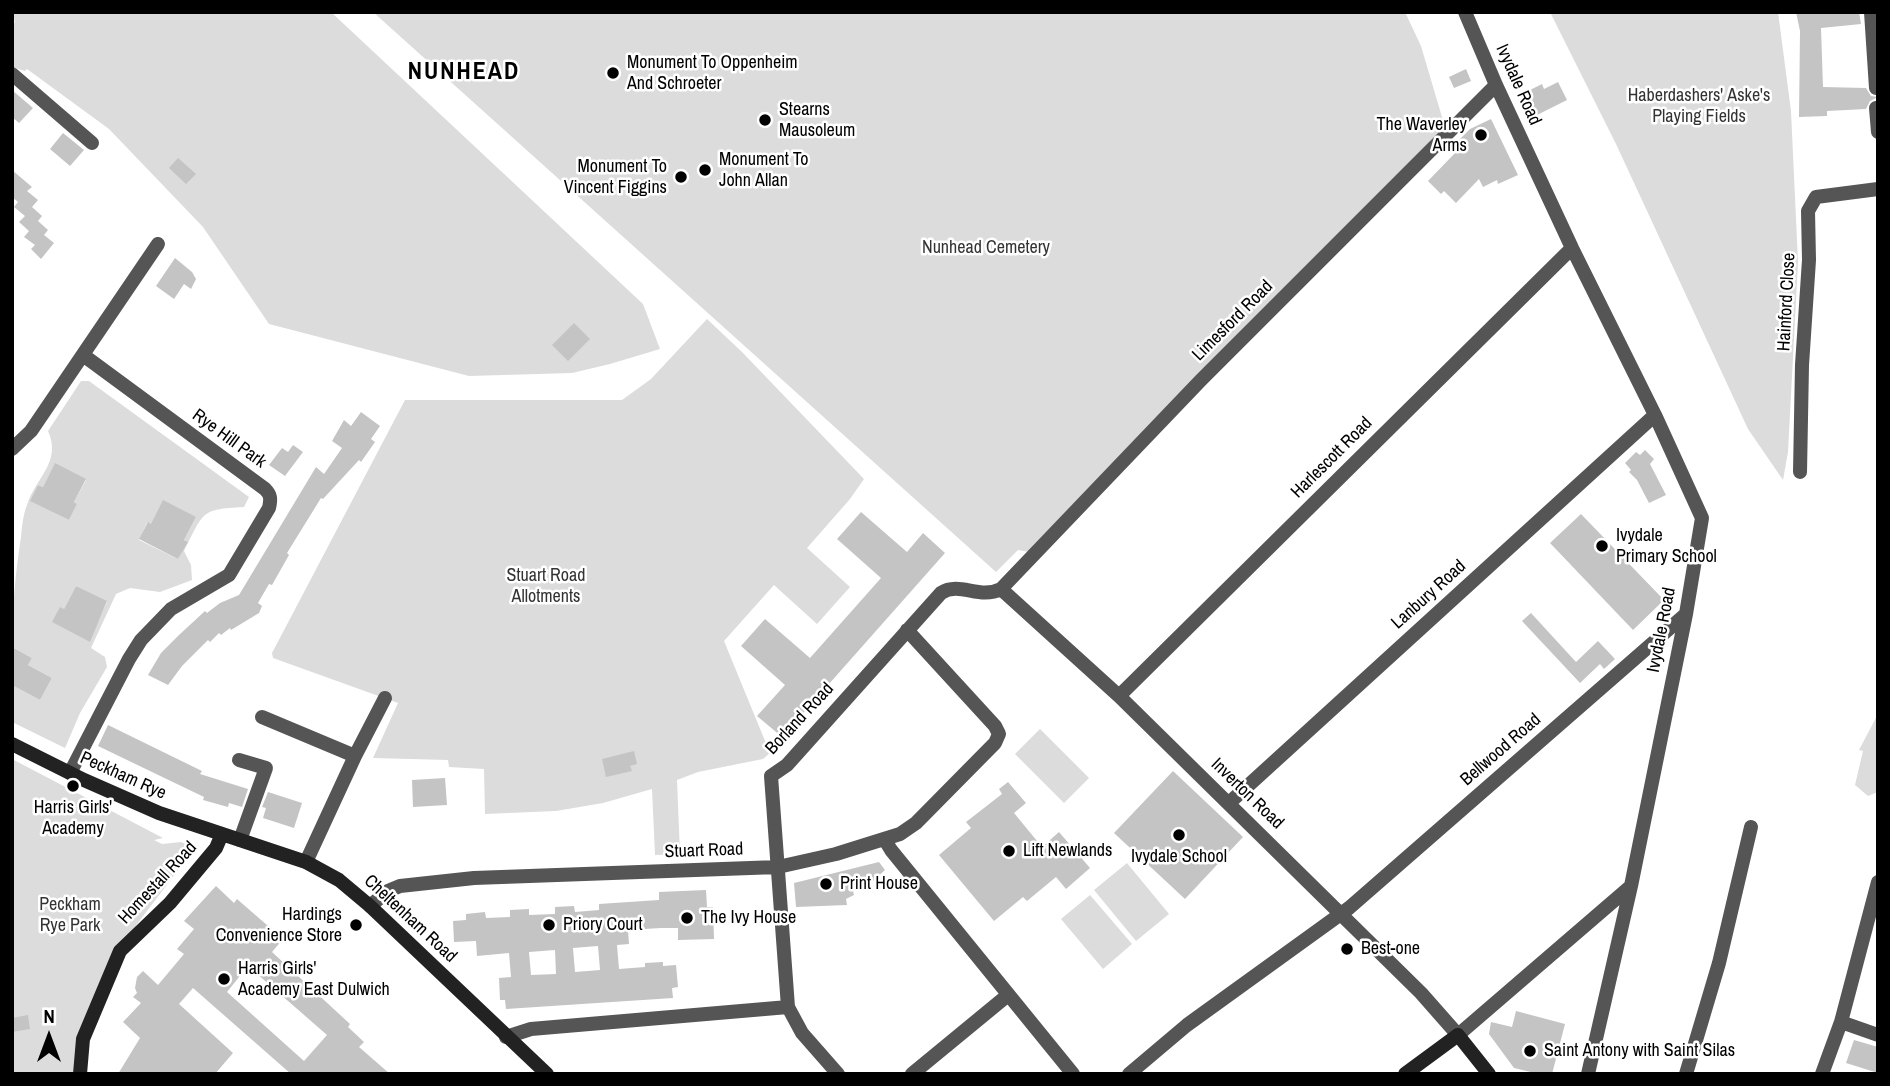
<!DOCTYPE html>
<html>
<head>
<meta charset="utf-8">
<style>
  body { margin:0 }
  #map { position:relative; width:1890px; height:1086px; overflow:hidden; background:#fff; font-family:"Archivo Narrow",sans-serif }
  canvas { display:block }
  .frame { position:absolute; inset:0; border:14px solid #000; pointer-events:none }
  .north { position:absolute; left:14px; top:1002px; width:70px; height:70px; -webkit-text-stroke:5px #fff; paint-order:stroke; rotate:0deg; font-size:19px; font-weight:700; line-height:28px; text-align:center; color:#000 }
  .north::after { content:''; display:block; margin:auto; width:24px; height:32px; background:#000; clip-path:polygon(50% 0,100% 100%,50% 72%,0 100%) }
</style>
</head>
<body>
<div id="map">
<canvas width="1890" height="1086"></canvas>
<div class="frame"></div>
<div class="north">N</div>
</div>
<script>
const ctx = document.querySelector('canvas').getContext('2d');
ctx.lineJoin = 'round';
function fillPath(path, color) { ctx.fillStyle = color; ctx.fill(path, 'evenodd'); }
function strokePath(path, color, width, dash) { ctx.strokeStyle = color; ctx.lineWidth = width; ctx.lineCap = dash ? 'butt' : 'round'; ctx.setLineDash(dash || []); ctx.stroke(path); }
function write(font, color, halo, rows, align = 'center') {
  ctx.font = font + ' "Archivo Narrow",sans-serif'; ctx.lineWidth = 5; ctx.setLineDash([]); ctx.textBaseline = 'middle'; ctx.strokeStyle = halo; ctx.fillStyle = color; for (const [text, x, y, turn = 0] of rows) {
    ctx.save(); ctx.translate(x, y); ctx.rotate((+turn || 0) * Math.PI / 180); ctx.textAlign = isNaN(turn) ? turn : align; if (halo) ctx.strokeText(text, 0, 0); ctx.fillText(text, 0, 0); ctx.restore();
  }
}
const green = new Path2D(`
  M13,12H331L643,304L660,349L610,364L572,373L469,376L269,324L203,227L109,129L27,69L25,71L12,67V22L15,23Z
  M373,12H1405L1421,46L1447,134L1035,553L1018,550L996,572Z
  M1550,12H1778L1791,111L1798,262L1788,452L1783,480L1748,429L1616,144Z
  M707,319L742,352L864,479L850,499L807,548L850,587L817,624L774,585L724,641L770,753L763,759L698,772L677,780L680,854L655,855L652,789L603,803L556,811L485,814L484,769L449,767L448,760L373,758L398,703L273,658L272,653L405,400H622L651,379Z
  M81,381H89L249,497L244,507C199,509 204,513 184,551L191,565L192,580L160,592L130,588L116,594L91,648L105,657L107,667L80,713L65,748L12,722L14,686L40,700L52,678L28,665L32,658L14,648L12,651C12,612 15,575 21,537C22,527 23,515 27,505C36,477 62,462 48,431ZM55,464L86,480L74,502L77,504L69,520L31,501L38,485L43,487ZM196,517L184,540L187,542L178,559L139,540L147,523L151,524ZM76,586L107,602L89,641L53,622L60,608L64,609Z
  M1878,714V792L1868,796L1855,785L1863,751L1859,750Z
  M1040,729L1089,778L1064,803L1015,754Z
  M12,759L163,838L154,840L162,844L181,842L195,848L118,949L78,1074H12Z
  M1127,863L1169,914L1136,941L1094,890Z
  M1090,895L1132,944L1103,969L1061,919Z`);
const building = new Path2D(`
  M1796,12H1859L1861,24L1821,28L1823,87L1866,88L1871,96L1878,97L1870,101L1866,109L1827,111V116L1799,117L1800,31Z
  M1466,69L1471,81L1454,88L1449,77Z
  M1558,82L1567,100L1535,116L1524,93L1542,84L1544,89Z
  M12,90L33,108L19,123L12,117Z
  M1491,119L1518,175L1498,184L1497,180L1483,187L1479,179L1456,203L1444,191L1441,194L1428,181L1457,151L1453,146L1470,129Z
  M63,133L84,150L70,166L50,149Z
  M178,158L196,174L186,184L169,168Z
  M12,170L32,187L27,191L38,200L32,207L42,216L38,221L48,230L44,235L54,243L41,259L31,249L35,245L24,237L29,231L19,222L25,216L14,207L18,202L12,197Z
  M175,258L192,272L196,279L191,289L184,284L174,299L156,286Z
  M574,323L590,339L568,361L552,345Z
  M361,412L380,426L371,439L375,442L361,462L359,460L323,499L321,498L287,553L289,555L272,585L269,584L258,603L262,606L259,613L231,630L230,628L221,635L219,633L210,642L208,640L182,666L168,685L148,675L161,653L179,635L205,611L207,613L220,603L239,595L316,467L324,474L342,448L332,441L344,420L351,426Z
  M293,445L303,452L285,476L269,465L282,448L288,452Z
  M1645,450L1654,459L1650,464L1666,495L1649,503L1637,480L1629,472L1631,470L1625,463L1636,452L1640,455Z
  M55,463L86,479L74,502L77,504L69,520L30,501L38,485L43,487Z
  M163,500L196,517L184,540L188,542L178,559L139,539L148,522L151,524Z
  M861,512L907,552L923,533L945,553L782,737L757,716L785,685L741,646L765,619L810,658L881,578L837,539Z
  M1581,514L1664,600L1633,630L1550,543Z
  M76,586L107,601L90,642L52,622L60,607L64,609Z
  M1531,613L1576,662L1598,641L1615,659L1604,669L1600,664L1580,683L1522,621Z
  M12,647L32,658L28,665L52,678L40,700L12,685Z
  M108,725L202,771L200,774L248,789L242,807L229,803L228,807L203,800L204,797L98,746Z
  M634,751L637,764L630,766L632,771L606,777L602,759Z
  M1173,771L1243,837L1185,899L1114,833Z
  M445,778L447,805L413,807L412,780Z
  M1008,782L1026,803L1014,813L1042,847L1059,832L1090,868L1066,889L1056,877L1027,901L1023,897L994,921L939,855L971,828L966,822L1002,794L999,789Z
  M268,792L302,803L294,828L263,818L266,808L262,807Z
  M879,862L885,870L873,881L852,886L854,895L846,899L847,905L796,907L794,883Z
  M216,886L234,903L237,899L283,939L272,952L350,1024L348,1027L364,1042L359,1047L390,1074H291L193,988L179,1004L233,1053L215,1074H118L140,1038L123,1022L141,1003L133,997L137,993L135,988L137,977L143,971L158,985L184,954L177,949L194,929L184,921ZM248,966L327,1035L304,1061L227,992Z
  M706,890L707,907H713L714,939L678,940V928H661L628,930L629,944L617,945L619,969L645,967V963L663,962V966L676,965L678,987L672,988L673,998L506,1009L505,1000H500L499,978L511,977L509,953L477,956L476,941L454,942L453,921L466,920V914L485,912L486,918L510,917V910L529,909V915L555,914V907L574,906L575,912L599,910V904L659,900V892ZM598,946L600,970L575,972L573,948ZM555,950L556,974L531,975L529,952Z
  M1516,1011L1565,1024L1552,1074H1539L1514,1068L1489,1034L1491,1022L1512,1027Z
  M28,1015L30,1029L12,1032V1018Z
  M1854,1040L1878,1047V1073L1846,1063Z`);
const street = new Path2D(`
  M1465,12L1496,85L1572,248L1655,415L1702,518L1686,614L1631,886L1588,1074
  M1871,12L1876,88
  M12,74L92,143
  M1876,108L1878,132
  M12,449L31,431L158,244
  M1800,472L1802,365L1809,260L1808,211L1816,197L1878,189
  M1001,589L1119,696L1421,993L1458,1035L1631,886
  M1119,696L1572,248
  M262,717L355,756
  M239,760L266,768L240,840
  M70,773L129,659L141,640L171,609L229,575L269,508C271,499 271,495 265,489L83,355
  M1229,803L1655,415
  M885,840L891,850L1073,1074
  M306,862L355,756L385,698
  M370,906L388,891L400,886L474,878L778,867L836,854L900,834L916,823L995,743L999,734L995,726L907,630
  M1841,1022L1878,882
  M506,1037L531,1029L788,1007
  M838,1074L802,1033L788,1007L771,776L787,765L941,593C960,581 979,600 1001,589L1201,380L1496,85
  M912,1074L1008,995
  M1129,1074L1187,1025L1349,908L1686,614
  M1686,1074L1719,963L1751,827
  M1822,1074L1841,1022L1878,1035`);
const secondary = new Path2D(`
  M12,744L84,780L159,813L306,862L339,880L370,906L547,1074
  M80,1074L83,1039L120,951L170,903L216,848L222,834
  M1405,1074L1458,1035L1489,1074`);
const markers = [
  [613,73,7,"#000"],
  [765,120,7,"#000"],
  [1481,135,7,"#000"],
  [705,170,7,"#000"],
  [681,177,7,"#000"],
  [1602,546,7,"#000"],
  [73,786,7,"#000"],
  [1179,835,7,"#000"],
  [1009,851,7,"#000"],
  [826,884,7,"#000"],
  [687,918,7,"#000"],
  [356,925,7,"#000"],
  [549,925,7,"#000"],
  [1347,949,7,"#000"],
  [224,979,7,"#000"],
  [1530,1051,7,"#000"]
];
const poiNames = [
  ["Monument To Oppenheim",627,63],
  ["And Schroeter",627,84],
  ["Stearns",779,110],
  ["Mausoleum",779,131],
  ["The Waverley",1467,125,"right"],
  ["Arms",1467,146,"right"],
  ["Monument To",719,160],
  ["John Allan",719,181],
  ["Monument To",667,167,"right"],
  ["Vincent Figgins",667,188,"right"],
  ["Ivydale",1616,536],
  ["Primary School",1616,557],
  ["Harris Girls'",73,808,"center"],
  ["Academy",73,829,"center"],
  ["Lift Newlands",1023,851],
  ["Ivydale School",1179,857,"center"],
  ["Print House",840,884],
  ["Hardings",342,915,"right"],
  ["Convenience Store",342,936,"right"],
  ["The Ivy House",701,918],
  ["Priory Court",563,925],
  ["Best-one",1361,949],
  ["Harris Girls'",238,969],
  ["Academy East Dulwich",238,990],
  ["Saint Antony with Saint Silas",1544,1051]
];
const streetNames = [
  ["Ivydale Road",1518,85,66],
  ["Hainford Close",1787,302,-87],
  ["Limesford Road",1233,321,-45],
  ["Rye Hill Park",229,439,36],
  ["Harlescott Road",1332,458,-45],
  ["Lanbury Road",1429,595,-42],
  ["Ivydale Road",1662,630,-79],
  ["Borland Road",800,719,-47],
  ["Bellwood Road",1501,750,-41],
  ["Peckham Rye",123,776,24],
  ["Inverton Road",1247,794,44],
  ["Stuart Road",704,851,-2],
  ["Homestall Road",158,883,-47],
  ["Cheltenham Road",410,919,43]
];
const parkNames = [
  ["Haberdashers' Aske's",1699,96],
  ["Playing Fields",1699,117],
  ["Nunhead Cemetery",986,248],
  ["Stuart Road",546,576],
  ["Allotments",546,597],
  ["Peckham",70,905],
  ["Rye Park",70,926]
];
const districtNames = [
  ["NUNHEAD",464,73]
];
fillPath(green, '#dcdcdc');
fillPath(building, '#c4c4c4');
strokePath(street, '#555', 14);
strokePath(secondary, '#222', 14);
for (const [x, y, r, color] of markers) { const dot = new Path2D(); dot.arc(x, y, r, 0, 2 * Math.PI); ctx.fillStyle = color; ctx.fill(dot); strokePath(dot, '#fff', 2.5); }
write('18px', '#000', '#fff', poiNames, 'left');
write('18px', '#000', '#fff', streetNames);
write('18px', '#333', '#fff', parkNames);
ctx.letterSpacing = '2px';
write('bold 24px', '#000', '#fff', districtNames);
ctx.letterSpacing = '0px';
</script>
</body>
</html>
